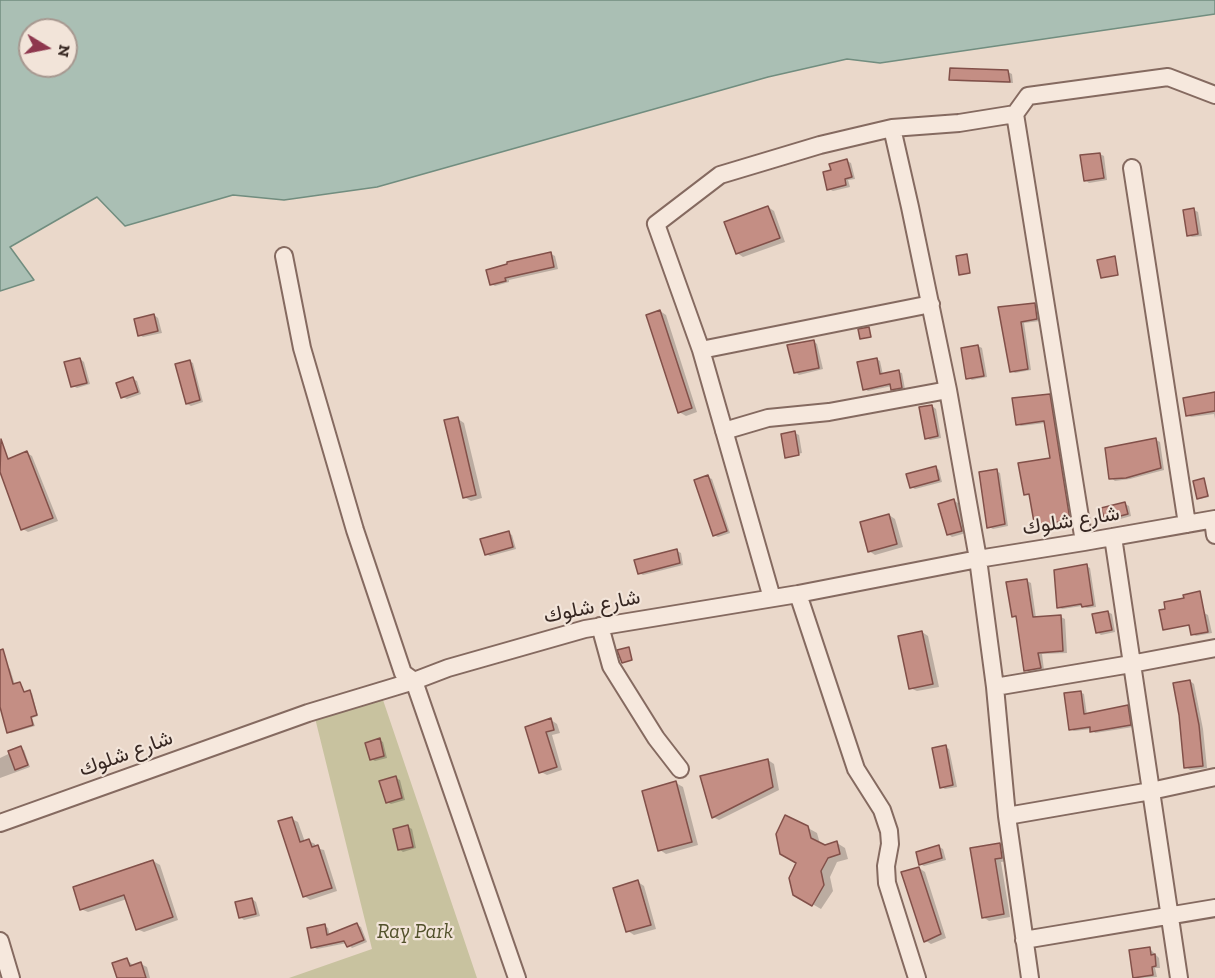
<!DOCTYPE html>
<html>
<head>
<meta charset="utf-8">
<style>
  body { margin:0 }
  #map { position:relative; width:1215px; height:978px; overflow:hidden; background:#ead8ca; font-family:"Zilla Slab",serif }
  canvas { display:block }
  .north { position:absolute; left:18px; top:18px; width:60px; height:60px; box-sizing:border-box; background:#f2e4d9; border:2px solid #a79890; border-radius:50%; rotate:100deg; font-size:16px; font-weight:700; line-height:24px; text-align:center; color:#372722 }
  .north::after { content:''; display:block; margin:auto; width:21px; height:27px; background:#8e374e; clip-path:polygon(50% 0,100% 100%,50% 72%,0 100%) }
</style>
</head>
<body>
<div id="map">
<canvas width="1215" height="978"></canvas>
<div class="north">N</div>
</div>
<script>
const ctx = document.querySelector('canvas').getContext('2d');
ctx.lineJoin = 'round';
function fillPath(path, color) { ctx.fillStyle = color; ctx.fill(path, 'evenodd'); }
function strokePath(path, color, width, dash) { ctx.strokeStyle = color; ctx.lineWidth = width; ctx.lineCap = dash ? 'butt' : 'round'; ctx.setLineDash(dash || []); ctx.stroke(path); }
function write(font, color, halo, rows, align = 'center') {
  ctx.font = font + ' "Zilla Slab",Vazirmatn,serif'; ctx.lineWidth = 4.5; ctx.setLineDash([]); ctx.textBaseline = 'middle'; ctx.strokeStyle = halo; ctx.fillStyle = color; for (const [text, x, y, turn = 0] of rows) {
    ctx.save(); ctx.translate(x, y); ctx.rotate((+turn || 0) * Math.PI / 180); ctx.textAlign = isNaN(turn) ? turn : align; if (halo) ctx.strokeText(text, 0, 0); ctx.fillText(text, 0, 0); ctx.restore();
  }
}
const green = new Path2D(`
  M382,697L477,978H289L372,949L315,718Z`);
const water = new Path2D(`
  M0,0H1215V14L880,63L847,59L768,77L377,187L284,200L233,195L125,226L97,197L10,247L34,280L0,291ZM30,30H66V66H30Z`);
const shadow = new Path2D(`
  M1008,72L1012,74L1013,83L955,81L951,79Z
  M1100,154L1104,156L1107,180L1089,183L1085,180Z
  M847,161L851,163L855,179L848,180L850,187L833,191L829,189L832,171Z
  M768,207L774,211L785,242L743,257L737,253Z
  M1194,210L1198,212L1202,236L1192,237L1188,235Z
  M551,254L555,256L558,269L509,280V282L495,286L491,284Z
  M1035,305L1038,307L1040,321L1024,323L1031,370L1015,373L1011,371L1000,309Z
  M660,311L666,315L697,412L686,416L679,412Z
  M154,315L158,318L162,333L143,337L139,335Z
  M813,341L817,344L823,369L799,375L795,372Z
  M978,346L982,348L987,377L972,380L968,378Z
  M80,359L84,362L90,384L77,388L73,386Z
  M877,359L880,361L883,375L898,372L902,373L905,389L896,391L892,386L868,391L864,389Z
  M189,361L193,363L203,402L191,406L187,404Z
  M133,379L137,381L141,394L127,399L123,397Z
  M1215,394V419L1214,414L1191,417L1187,415Z
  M1048,396L1069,522L1040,529L1037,527L1031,496L1025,494L1051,459L1045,423L1021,426L1017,424Z
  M1052,397L1053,398L1073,522H1072Z
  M932,406L936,409L941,438L930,440L926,438Z
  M458,419L464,423L482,498L471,501L464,497Z
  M795,433L799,435L802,453L788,456V458L786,457Z
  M1156,440L1160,442L1164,470L1130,479L1115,481L1111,478Z
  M27,453L32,456L58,521L28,532L23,529L0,467V462Z
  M935,467L939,470L942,482L915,489L911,487Z
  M996,471L1000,473L1008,526L993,529L989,527Z
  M708,477L712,479L730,533L718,537L714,535Z
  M1204,480L1209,497L1200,499L1199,498Z
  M954,501L958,503L966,533L952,537L948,534Z
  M1125,504L1129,506L1131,516L1110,522L1106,519Z
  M889,515L895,519L903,547L875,555L869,551Z
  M508,533L512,535L516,549L490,556L486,554Z
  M677,551L681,553L683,565L643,575L639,573Z
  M1086,566L1090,568L1096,607L1087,608L1082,606L1062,609L1058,607Z
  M1027,581L1031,583L1036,618L1061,617L1065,619L1067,653L1042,654L1044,670L1029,672L1025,670L1018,619L1013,616Z
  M1108,612L1112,614L1115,632L1101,635L1097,632Z
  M1204,613L1208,615L1212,633L1196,636L1192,634Z
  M922,632L928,636L939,687L917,691L910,688Z
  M8,667L10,669L15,685L20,684L25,693H32L38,716L32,718L35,726L11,733L9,732L0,686V670Z
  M1190,681L1194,684L1203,729L1207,768L1190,770L1186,767Z
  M1080,692L1084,694L1087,715L1127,707L1131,709L1133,727L1095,733L1091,729L1074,731L1070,729Z
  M551,720L557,724L560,733L552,735L562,770L547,775L541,772L527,728Z
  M379,740L383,742L387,758L375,761L371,759Z
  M945,747L949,749L957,787L945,789L941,787Z
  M21,748L24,750L30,767L0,778V758Z
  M768,760L774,764L779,790L719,820L713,817Z
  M396,778L400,780L405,800L391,804L387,802Z
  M676,783L683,787L698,845L666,854L660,850Z
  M292,819L298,822L305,842L309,841L315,844L316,848L324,850L337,891L310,900L304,896Z
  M408,827L412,829L416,848L403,852L399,849Z
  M808,828L817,833L820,844L825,847L837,843L845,848L848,859L837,862L830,877L833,891L821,909L795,894L798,862Z
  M1000,845L1006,848L1008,861L1001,862L1010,917L989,921L983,917L972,850Z
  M939,847L943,849L946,860L924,866L920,864Z
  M153,861L160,865L178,920L144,932L137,929L127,899L88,912L81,909Z
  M919,868L925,872L946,938L931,944L926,941Z
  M638,882L644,886L656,929L634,935L628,931Z
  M252,899L256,902L260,916L244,920L240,917Z
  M357,925L361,927L367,942L352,948L347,943L317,949L313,947L324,926L328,928L330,936Z
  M1150,949L1159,958L1160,968H1155L1157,977L1136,978L1134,977Z
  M127,960L134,966L141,964L147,967L150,978H118Z`);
const building = new Path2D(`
  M950,68L1008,70L1010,82L949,80Z
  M1100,153L1104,178L1084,181L1080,155Z
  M847,159L852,177L845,179L846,185L827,190L823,172L831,170L829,164Z
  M768,206L780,238L736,254L724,222Z
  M1194,208L1198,234L1187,236L1183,210Z
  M551,252L554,267L505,278L506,281L490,285L486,270L507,264V262Z
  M967,254L970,273L959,275L956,256Z
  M1115,256L1118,275L1101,278L1097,260Z
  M1035,303L1037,319L1021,322L1028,369L1010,372L998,307Z
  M660,310L692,408L678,413L646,315Z
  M154,314L158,331L138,336L134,319Z
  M869,327L871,337L860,339L858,329Z
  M814,340L819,368L794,373L787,345Z
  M978,345L984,376L966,379L961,348Z
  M80,358L87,383L71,387L64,362Z
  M877,358L880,374L899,370L902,388L891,390L890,384L863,390L857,362Z
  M190,360L200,400L186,404L175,364Z
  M133,377L138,392L121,398L116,383Z
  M1215,392V411L1186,416L1183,398Z
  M1050,394L1070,520L1051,523L1052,525L1035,528L1029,494L1024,495L1018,463L1050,458L1044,421L1016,425L1012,398Z
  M932,405L938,436L925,439L919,407Z
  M458,417L476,495L463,498L444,420Z
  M795,431L799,455L785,458L781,434Z
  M1156,438L1161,468L1126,478L1109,479L1105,448Z
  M1,439L8,459L27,451L53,518L21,530L0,472Z
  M936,466L939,480L910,488L906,474Z
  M997,469L1005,524L987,528L979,472Z
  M708,475L727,531L713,536L694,480Z
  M1204,478L1208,496L1197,499L1193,481Z
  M954,499L962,531L947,535L938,504Z
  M1125,502L1128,514L1105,520L1101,508Z
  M889,514L897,544L868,552L860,522Z
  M509,531L513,547L485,555L480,539Z
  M677,549L680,563L638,574L634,560Z
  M1087,564L1093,605L1082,607L1081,604L1057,608L1054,570Z
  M1027,579L1033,617L1061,615L1063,651L1038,653L1041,668L1024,671L1016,616L1012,617L1006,582Z
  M1200,591L1208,632L1191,635L1189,625L1163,630L1159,610L1165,609L1164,602L1184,598L1183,595Z
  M1108,611L1112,630L1096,633L1092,614Z
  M922,631L933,684L909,689L898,636Z
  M629,647L632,660L622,663L617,650Z
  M3,649L13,684L20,682L24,692L30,690L37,715L31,717L33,725L7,733L0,707V650Z
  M1190,680L1199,725L1203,766L1184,768L1179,715L1173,683Z
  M1081,691L1084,714L1128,705L1131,725L1090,732V727L1069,730L1064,693Z
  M551,718L554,730L546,732L557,767L539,773L525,727Z
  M380,738L384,756L370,760L365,743Z
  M946,745L953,785L940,788L932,748Z
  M21,746L28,765L15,770L8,751Z
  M768,759L773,787L712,818L700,776Z
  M396,776L402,798L386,803L379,781Z
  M676,781L692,842L658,851L642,791Z
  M785,815L808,826L811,838L825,845L837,841L840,854L828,858L821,871L824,885L812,906L793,895L789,878L796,863L780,854L776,834Z
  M292,817L300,842L309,839L312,847L318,845L332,888L303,897L278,821Z
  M408,825L413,847L398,850L393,829Z
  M1000,843L1002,858L995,859L1004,914L982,918L970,848Z
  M939,845L942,858L919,865L916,852Z
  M153,860L173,917L136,930L124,895L80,910L73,887Z
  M919,867L941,934L924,942L901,872Z
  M638,880L651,925L626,932L613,888Z
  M252,898L256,914L239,918L235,902Z
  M357,923L364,940L347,947L344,941L311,948L307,928L325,924L327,935Z
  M1150,947L1151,955L1155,954L1156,966L1152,967L1153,975L1133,978L1129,950Z
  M127,958L130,966L141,962L146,978H117L112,963Z`);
const minor = new Path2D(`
  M1015,114L1084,542
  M892,128L910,207L948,390L978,559L995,687L1007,816L1030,978
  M1132,168L1187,524
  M284,256L302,348L355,530L403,673L414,681L517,978
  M701,350L931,304
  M724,431L768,418L829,412L948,390
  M1213,520L1215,535
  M1113,537L1179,978
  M798,594L856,769L882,810L889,831L890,844L886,866L887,883L917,978
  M772,598L701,350L656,224L720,175L820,145L892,128L959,123L1015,114L1028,96L1168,77L1215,95
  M600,626L611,666L656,738L680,769
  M995,687L1131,664L1215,648
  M1007,816L1151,791L1215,777
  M0,823L308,713L414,681L448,668L585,629L798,594L978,559L1084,542L1215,519
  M1024,940L1215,908
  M0,941L11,978`);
const streetNames = [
  ["شارع شلوك",1071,521,-9],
  ["شارع شلوك",592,607,-12],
  ["شارع شلوك",126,754,-20]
];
const parkNames = [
  ["Ray Park",415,932]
];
fillPath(green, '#c8c29f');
fillPath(water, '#aabfb4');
strokePath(water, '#718d7f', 1.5);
fillPath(shadow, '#0003');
fillPath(building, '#c48e84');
strokePath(building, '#825049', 1.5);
strokePath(minor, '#856a60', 20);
strokePath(minor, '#f6e8dd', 16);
write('21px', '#372722', '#f2e4d9', streetNames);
write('italic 21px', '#52512b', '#f2e4d9', parkNames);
</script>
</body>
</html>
